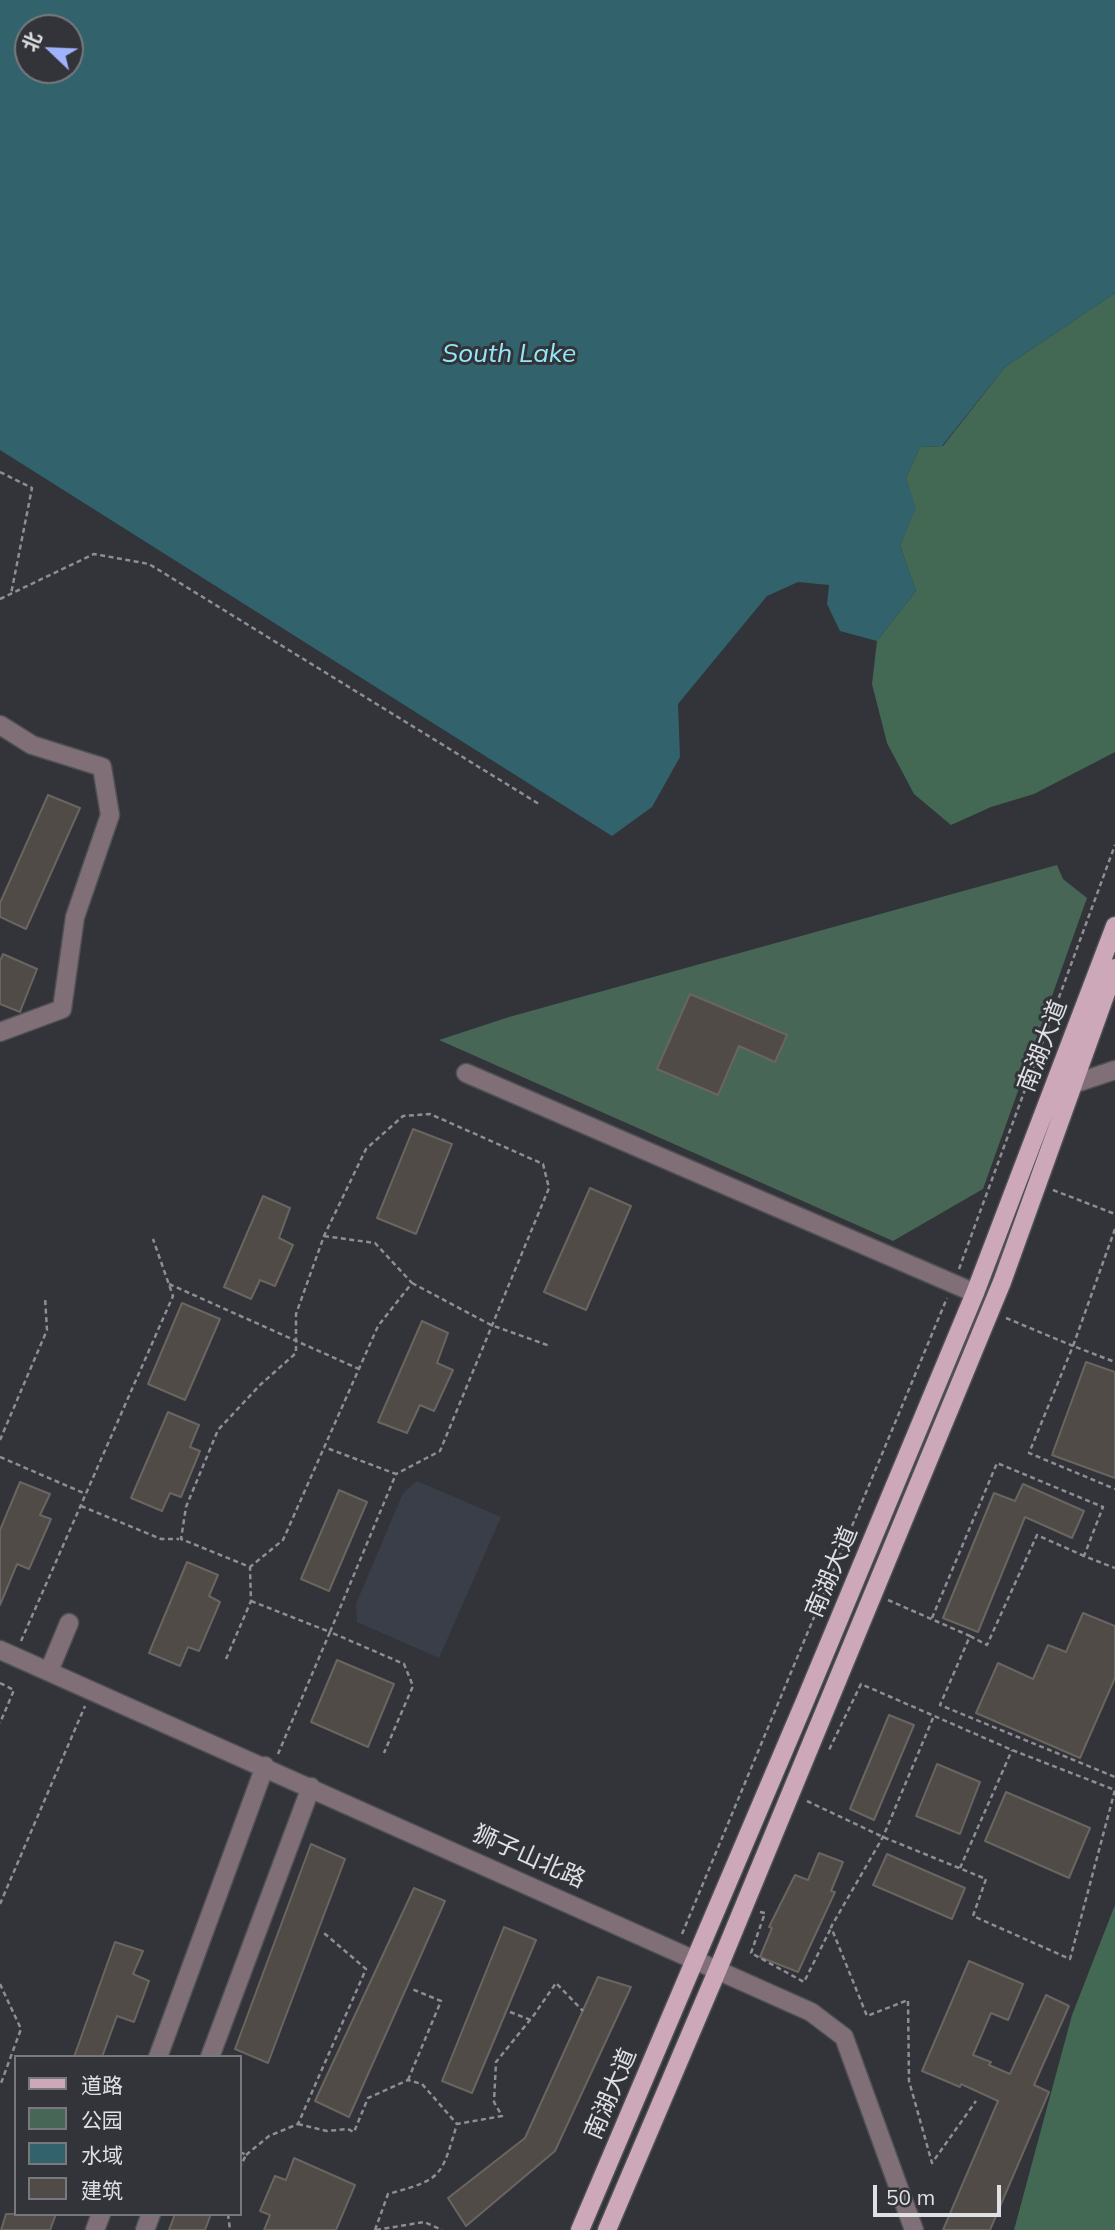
<!DOCTYPE html>
<html>
<head>
<meta charset="utf-8">
<style>
  body { margin:0 }
  #map { position:relative; width:1115px; height:2230px; overflow:hidden; background:#323439; font-family:Mulish,"Noto Sans SC",sans-serif }
  canvas { display:block }
  .legend { position:absolute; left:14px; top:2055px; width:228px; height:161px; box-sizing:border-box; background:#323439; border:2px solid #77797d; margin:0; padding:9px 12px; list-style:none; font-size:21px; color:#dfe0e4 }
  .legend li { display:flex; align-items:center; gap:14px; height:35px }
  .legend b { width:35px; border:2px solid #77797d }
  .north { position:absolute; left:14px; top:14px; width:70px; height:70px; box-sizing:border-box; background:#323439; border:2px solid #77797d; border-radius:50%; rotate:293deg; font-size:19px; font-weight:700; line-height:28px; text-align:center; color:#dfe0e4 }
  .north::after { content:''; display:block; margin:auto; width:24px; height:32px; background:#a0b3fd; clip-path:polygon(50% 0,100% 100%,50% 72%,0 100%) }
  .scale { position:absolute; left:873px; top:2185px; width:128px; height:32px; box-sizing:border-box; border:4px solid #dfe0e4; border-top:0; padding-left:9px; font-size:21px; line-height:24px; white-space:nowrap; color:#dfe0e4; -webkit-text-stroke:5px #323439; paint-order:stroke }
</style>
</head>
<body>
<div id="map">
<canvas width="1115" height="2230"></canvas>
<ul class="legend">
<li><b style="height:9px;background:#cca8b8"></b>道路</li>
<li><b style="height:19px;background:#476655"></b>公园</li>
<li><b style="height:19px;background:#32626c"></b>水域</li>
<li><b style="height:19px;background:#504b47"></b>建筑</li>
</ul>
<div class="north">北</div>
<div class="scale">50 m</div>
</div>
<script>
const ctx = document.querySelector('canvas').getContext('2d');
ctx.lineJoin = 'round';
function fillPath(path, color) { ctx.fillStyle = color; ctx.fill(path, 'evenodd'); }
function strokePath(path, color, width, dash) { ctx.strokeStyle = color; ctx.lineWidth = width; ctx.lineCap = dash ? 'butt' : 'round'; ctx.setLineDash(dash || []); ctx.stroke(path); }
function write(font, color, halo, rows, align = 'center') {
  ctx.font = font + ' Mulish,"Noto Sans SC",sans-serif'; ctx.lineWidth = 6; ctx.setLineDash([]); ctx.textBaseline = 'middle'; ctx.strokeStyle = halo; ctx.fillStyle = color; for (const [text, x, y, turn = 0] of rows) {
    ctx.save(); ctx.translate(x, y); ctx.rotate((+turn || 0) * Math.PI / 180); ctx.textAlign = isNaN(turn) ? turn : align; if (halo) ctx.strokeText(text, 0, 0); ctx.fillText(text, 0, 0); ctx.restore();
  }
}
const built = new Path2D(`
  M417,1481L501,1517L439,1658L357,1622L356,1604L403,1493Z`);
const green = new Path2D(`
  M1057,865L1063,879L1087,898L983,1189L893,1241L439,1040L509,1017Z`);
const forest = new Path2D(`
  M1115,293V752L1034,794L991,807L951,825L914,794L887,743L872,684L877,641L916,591L900,546L915,508L906,478L920,447L943,446L1005,367Z
  M1115,1905V2230H1014L1072,2015Z`);
const water = new Path2D(`
  M0,0H1115V293L1005,367L942,446L920,447L906,478L916,508L900,546L916,591L877,641L840,631L827,604L829,585L798,582L767,596L678,704L680,757L652,807L612,836L0,450ZM28,28H70V70H28Z`);
const building = new Path2D(`
  M48,795L80,808L26,929L0,917V903Z
  M3,954L37,969L20,1012L0,1004V961Z
  M690,994L787,1035L775,1062L739,1046L718,1095L657,1069Z
  M413,1129L452,1144L416,1234L377,1218Z
  M590,1188L631,1206L586,1310L544,1292Z
  M263,1196L290,1208L279,1238L293,1245L275,1286L260,1280L251,1299L224,1287Z
  M182,1303L220,1319L185,1400L148,1384Z
  M422,1321L448,1333L437,1363L453,1370L434,1411L420,1405L407,1433L378,1422Z
  M1086,1362L1115,1372V1478L1052,1455Z
  M168,1412L199,1425L190,1447L200,1451L181,1497L170,1493L162,1511L131,1498Z
  M20,1482L50,1494L40,1515L51,1519L29,1569L17,1564L0,1605V1530Z
  M1023,1484L1084,1511L1072,1538L1025,1517L978,1632L943,1618L994,1493L1015,1501Z
  M339,1490L367,1502L329,1591L301,1579Z
  M187,1562L218,1575L209,1596L220,1602L199,1651L188,1647L180,1666L149,1653Z
  M1083,1613L1115,1626V1678L1080,1758L976,1713L998,1663L1033,1679L1048,1645L1066,1652Z
  M337,1660L394,1684L368,1747L311,1722Z
  M889,1715L914,1725L874,1820L850,1809Z
  M937,1764L980,1782L960,1834L916,1816Z
  M1006,1792L1090,1828L1069,1878L985,1841Z
  M311,1844L345,1859L268,2063L235,2049Z
  M819,1853L843,1862L831,1891L835,1892L798,1972L760,1957L772,1928L769,1927L795,1875L808,1880Z
  M887,1854L965,1888L952,1919L873,1885Z
  M414,1888L445,1901L349,2117L315,2101Z
  M504,1927L536,1940L472,2093L442,2081Z
  M115,1942L143,1951L133,1974L149,1981L134,2022L117,2016L102,2057H74Z
  M969,1961L1023,1984L1008,2020L991,2013L973,2055L991,2062L989,2065L1010,2074L1046,1995L1069,2006L1034,2085L1049,2092L990,2230H943L998,2101L961,2084L960,2087L922,2071Z
  M598,1977L631,1987L555,2151L466,2226L448,2198L525,2138Z
  M294,2158L355,2185L336,2230H264L270,2215L260,2211L275,2176L286,2180Z
  M6,2214H56L50,2230H1Z
  M175,2214H211L205,2230H169Z`);
const path = new Path2D(`
  M0,472L32,488L11,594
  M0,599L94,554L149,564L539,804
  M1053,1190L1115,1214
  M1115,1229L1073,1346L1115,1362
  M324,1236L375,1243L412,1283L378,1326L283,1540L250,1567L181,1539L186,1507L218,1430L260,1385L296,1353V1314L324,1236L366,1149L403,1116L430,1114L543,1164L549,1188L440,1451L396,1474
  M959,1269L1115,845
  M412,1283L491,1325L550,1346
  M169,1284L359,1369
  M1006,1318L1073,1346L1029,1453L1115,1489
  M0,1440L47,1330L45,1297
  M0,1457L86,1494
  M81,1506L161,1539H179
  M888,1600L970,1636L940,1705L1115,1777
  M251,1601L330,1632L396,1474L324,1447
  M932,1618L997,1463L1103,1507L1084,1556L1115,1568
  M970,1636L987,1645L1037,1535L1084,1556
  M21,1641L173,1296L153,1239
  M226,1659L251,1601L250,1567
  M0,1683L14,1690L0,1723
  M933,1718L883,1837L831,1927L867,2016L908,2000L909,2081L932,2163L976,2101
  M278,1754L330,1632L404,1664L413,1686L384,1753
  M807,1801L883,1837L986,1879L973,1916L1070,1959L1115,1790L1012,1750L861,1684L829,1750
  M960,1868L1012,1750
  M0,1904L85,1706
  M760,1912L765,1913L751,1953L804,1982L831,1928
  M682,1934L947,1298
  M0,1984L21,2029L0,2086
  M510,2012L531,2020
  M408,2080L441,2001L412,1989
  M298,2124L327,2131L348,2129L354,2132L368,2098L408,2080L422,2084L457,2124
  M240,2152L246,2155L240,2167
  M246,2155L269,2136L298,2124L366,1969L324,1933
  M228,2214L230,2230
  M375,2230L388,2194C443,2179 441,2177 457,2124L502,2116L494,2102L496,2062L534,2015L556,1983L583,2011
  M376,2230L424,2222L442,2230`);
const minor = new Path2D(`
  M0,725L32,745L102,767L110,815L75,917L62,1009L0,1032
  M466,1073L975,1293
  M1073,1084L1115,1070
  M0,1650L811,2012L844,2037L914,2230
  M49,1671L69,1623
  M158,2057L265,1766
  M210,2057L311,1787
  M95,2230L101,2214
  M145,2230L151,2214`);
const major = new Path2D(`
  M580,2230L805,1701L975,1293L1115,926
  M607,2230L718,1969L1002,1282L1115,968`);
const streetNames = [
  ["南湖大道",1043,1046,-69],
  ["南湖大道",832,1572,-67],
  ["狮子山北路",529,1857,24],
  ["南湖大道",611,2094,-67]
];
const waterNames = [
  ["South Lake",509,354]
];
fillPath(built, '#393e48');
fillPath(green, '#476655');
fillPath(forest, '#436954');
fillPath(water, '#32626c');
fillPath(building, '#504b47');
strokePath(building, '#6a6561', 2);
strokePath(minor, '#4e5054', 21);
strokePath(major, '#4e5054', 21);
strokePath(path, '#8d8e93', 2.5, [5, 3.5]);
strokePath(minor, '#806f76', 18);
strokePath(major, '#cca8b8', 18);
write('24px', '#dfe0e4', '#323439', streetNames);
write('italic 26px', '#93e7f9', '#323439', waterNames);
</script>
</body>
</html>
